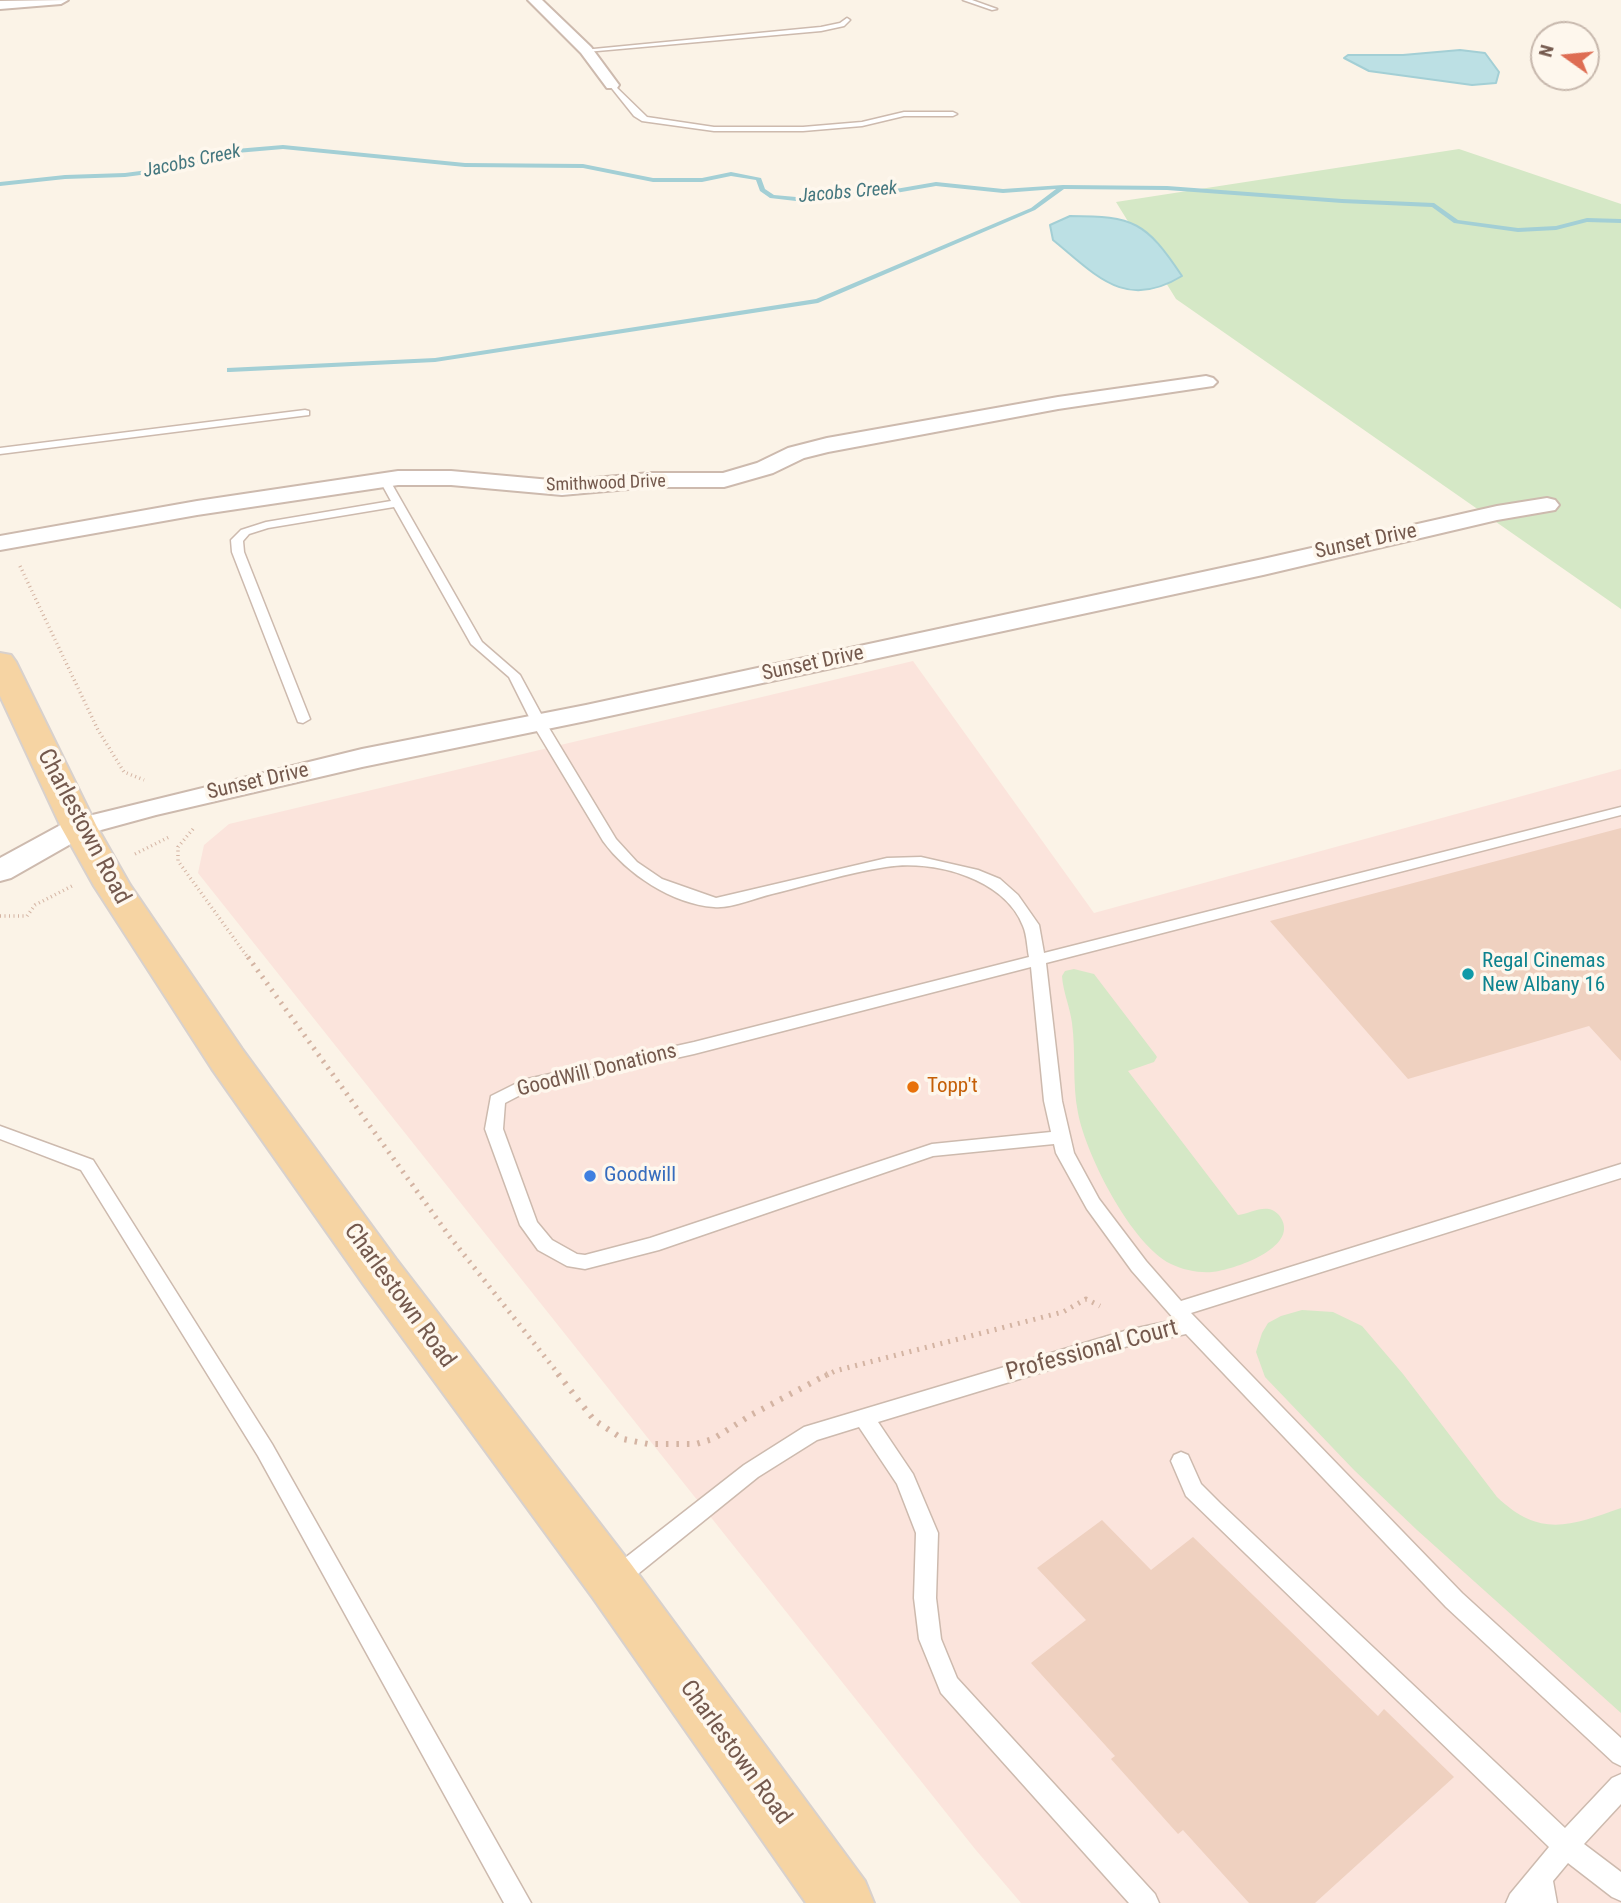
<!DOCTYPE html>
<html>
<head>
<meta charset="utf-8">
<style>
  body { margin:0 }
  #map { position:relative; width:1621px; height:1903px; overflow:hidden; background:#fbf3e7; font-family:"Roboto Condensed",sans-serif }
  canvas { display:block }
  .north { position:absolute; left:1530px; top:21px; width:70px; height:70px; box-sizing:border-box; background:#fef7ed; border:2px solid #c7b8ad; border-radius:50%; rotate:285deg; font-size:19px; font-weight:700; line-height:28px; text-align:center; color:#74594d }
  .north::after { content:''; display:block; margin:auto; width:24px; height:32px; background:#de6d53; clip-path:polygon(50% 0,100% 100%,50% 72%,0 100%) }
</style>
</head>
<body>
<div id="map">
<canvas width="1621" height="1903"></canvas>
<div class="north">N</div>
</div>
<script>
const ctx = document.querySelector('canvas').getContext('2d');
ctx.lineJoin = 'round';
function fillPath(path, color) { ctx.fillStyle = color; ctx.fill(path, 'evenodd'); }
function strokePath(path, color, width, dash) { ctx.strokeStyle = color; ctx.lineWidth = width; ctx.lineCap = dash ? 'butt' : 'round'; ctx.setLineDash(dash || []); ctx.stroke(path); }
function write(font, color, halo, rows, align = 'center') {
  ctx.font = font + ' "Roboto Condensed",sans-serif'; ctx.lineWidth = 7; ctx.setLineDash([]); ctx.textBaseline = 'middle'; ctx.strokeStyle = halo; ctx.fillStyle = color; for (const [text, x, y, turn = 0] of rows) {
    ctx.save(); ctx.translate(x, y); ctx.rotate((+turn || 0) * Math.PI / 180); ctx.textAlign = isNaN(turn) ? turn : align; if (halo) ctx.strokeText(text, 0, 0); ctx.fillText(text, 0, 0); ctx.restore();
  }
}
const commercial = new Path2D(`
  M913,661L1094,913L1621,769V1903H1021L975,1849L198,873L204,845L229,824Z`);
const green = new Path2D(`
  M1459,149L1621,204V609L1176,299L1116,202Z
  M1074,969L1094,974L1155,1054L1157,1057L1154,1062L1128,1071L1238,1215C1247,1214 1260,1207 1269,1209C1274,1210 1279,1214 1281,1218C1299,1248 1233,1270 1212,1272C1199,1273 1183,1270 1171,1264C1131,1244 1086,1155 1078,1113C1072,1083 1076,1053 1072,1023C1070,1007 1063,992 1062,976L1065,971Z
  M1302,1310L1333,1312L1362,1326L1403,1374L1497,1497C1540,1538 1570,1526 1621,1508V1713L1417,1530L1354,1470L1265,1377L1256,1352L1262,1333L1268,1323L1281,1316Z`);
const water = new Path2D(`
  M1460,50L1485,53L1499,72L1496,83L1472,85L1369,71L1344,58L1348,55H1403Z
  M1070,216C1134,216 1146,222 1182,276C1125,311 1096,275 1053,240L1050,225Z`);
const stream = new Path2D(`
  M283,145L465,163L583,164L653,178H702L731,172L761,178L765,189L774,195L796,197L849,190L884,191L936,182L1003,189L1063,185L1167,186L1342,199L1434,203L1458,220L1518,228L1556,226L1587,218L1621,219V223L1587,222L1556,230L1518,232L1454,223L1432,207L1342,203L1167,190L1064,189L1035,210L818,303L435,362L230,372H227V368L435,358L816,299L1031,208L1056,189L1003,193L936,186L884,195L849,194L796,201L770,198L760,191L756,180L731,176L702,182H653L583,168L465,167L283,149L225,154L179,170L125,177L65,179L0,186V182L65,175L125,173L178,166L224,150Z`);
const building = new Path2D(`
  M1621,828V1061L1589,1026L1408,1079L1270,921Z
  M1102,1520L1151,1570L1193,1537L1378,1716L1384,1709L1454,1777L1315,1903H1249L1183,1830L1178,1834L1111,1759L1115,1756L1031,1663L1086,1620L1037,1568Z`);
const pathFar2 = new Path2D(`
  M20,566L98,730L124,772L144,780
  M193,829L178,847V861L249,959
  M135,854L169,837
  M0,916H27L35,905L74,885`);
const pathFar1 = new Path2D(`
  M248,957L450,1237L560,1376
  M825,1376L835,1371L1063,1312L1086,1299L1100,1306`);
const path = new Path2D(`
  M558,1374L594,1420L623,1439L648,1444H696L713,1439L751,1415L828,1374`);
const service = new Path2D(`
  M963,0H972L997,9L992,10Z
  M847,18L850,20L844,26L821,31L586,52L583,50L821,27L840,23Z
  M612,83L647,117L714,127H803L862,122L904,112H953L957,114L953,116H904L862,126L803,131H714L642,121L634,116L610,86Z
  M305,410L309,411V415L0,454V448Z
  M384,476L389,479L482,642L520,675L546,723L616,839L637,862L662,879L716,898L887,858L921,857L978,870L1000,879L1018,895L1039,925L1044,953L1621,807V815L1046,963L1062,1101L1074,1153L1099,1199L1146,1261L1181,1301L1621,1164V1178L1191,1313L1462,1593L1621,1738V1766L1613,1762L1446,1607L1186,1334L1128,1346L878,1422L913,1474L938,1533L936,1598L941,1639L957,1678L1155,1894L1159,1903H1129L941,1693L919,1639L914,1598L916,1533L897,1484L859,1427L817,1440L758,1477L623,1586L615,1589L607,1586L604,1579L607,1572L744,1465L804,1427L1128,1330L1175,1320L1132,1271L1087,1209L1056,1153L1054,1144L933,1156L659,1250L585,1269L567,1266L538,1250L520,1225L485,1129L491,1096L523,1080L694,1042L1029,957C1027,947 1027,935 1023,926C1005,878 932,859 886,867C847,873 809,885 772,894C756,898 729,909 714,907C672,904 627,874 603,841L532,723L509,677L471,644L394,507L268,528L249,534L243,541L244,552L310,719L303,723L298,722L232,552L231,540L241,530L266,522L391,501L379,479ZM1031,967L1044,1101L1051,1132L932,1144L650,1238L585,1255L577,1254L552,1240L537,1222L503,1129L505,1103L528,1091L694,1054Z
  M0,1126L93,1160L272,1444L531,1903H504L258,1456L81,1170L0,1139Z
  M1181,1452L1188,1455L1201,1484L1220,1503L1565,1828L1612,1778L1621,1774V1804L1584,1844L1621,1872V1901L1612,1897L1568,1863L1553,1881L1557,1903H1506L1510,1894L1549,1847L1186,1496L1171,1461L1174,1455Z`);
const minor = new Path2D(`
  M68,0L61,4L0,9V1Z
  M528,0H542L591,47L619,85L617,88H607L581,53Z
  M1206,376L1213,378L1217,382L1213,386L1058,409L828,452L804,458L773,473L724,487H650L562,495L451,485H398L197,515L0,550V536L197,501L398,471H451L562,481L650,473H723L757,463L788,448L827,438L1058,397Z
  M1547,498L1555,500L1559,505L1555,510L1497,520L1263,575L586,721L362,767L156,815L90,833L11,878L0,881V858L68,821L362,749L586,705L1263,559L1497,506Z`);
const primary = new Path2D(`
  M0,653L11,655L16,662L97,827L130,885L242,1049L396,1259L631,1564L865,1881L874,1903H806L593,1598L364,1285L212,1069L94,886L61,827L0,696Z`);
const markers = [
  [1468,974,7,"#0f9aa8"],
  [913,1087,7,"#e8710a"],
  [590,1176,7,"#3f7fe0"]
];
const farStreetnames = [
  ["Smithwood Drive",606,484,-2]
];
const farWaternames = [
  ["Jacobs Creek",192,162,-12],
  ["Jacobs Creek",848,193,-5]
];
const streetNames = [
  ["Sunset Drive",1366,542,-12],
  ["Sunset Drive",813,664,-12],
  ["Sunset Drive",258,782,-13],
  ["GoodWill Donations",597,1071,-14]
];
const cultureNames = [
  ["Regal Cinemas",1482,962],
  ["New Albany 16",1482,986]
];
const foodNames = [
  ["Topp't",927,1087]
];
const shopNames = [
  ["Goodwill",604,1176]
];
const nearStreetnames = [
  ["Charlestown Road",83,827,62],
  ["Charlestown Road",399,1296,54],
  ["Professional Court",1092,1351,-15],
  ["Charlestown Road",735,1753,54]
];
fillPath(commercial, '#fbe4dc');
fillPath(green, '#d5e8c6');
fillPath(water, '#bce0e4');
strokePath(water, '#a3cfd5', 2);
fillPath(stream, '#a3cfd5');
fillPath(building, '#efd1c0');
strokePath(service, '#cdbaae', 3);
strokePath(minor, '#cdbaae', 4);
strokePath(primary, '#d8d1cd', 4);
strokePath(pathFar2, '#d4b4a3', 3.5, [1, 3.5]);
strokePath(pathFar1, '#d4b4a3', 5, [2, 6]);
strokePath(path, '#d4b4a3', 6, [2.5, 8]);
fillPath(service, '#fff');
fillPath(minor, '#fff');
fillPath(primary, '#f6d4a3');
for (const [x, y, r, color] of markers) { const dot = new Path2D(); dot.arc(x, y, r, 0, 2 * Math.PI); ctx.fillStyle = color; ctx.fill(dot); strokePath(dot, '#fef7ed', 2.5); }
write('18px', '#74594d', '#fef7ed', farStreetnames);
write('italic 19px', '#44777f', '#fef7ed', farWaternames);
write('21px', '#74594d', '#fef7ed', streetNames);
write('21px', '#0d838f', '#fef7ed', cultureNames, 'left');
write('21px', '#c56008', '#fef7ed', foodNames, 'left');
write('21px', '#366cbe', '#fef7ed', shopNames, 'left');
write('24px', '#74594d', '#fef7ed', nearStreetnames);
</script>
</body>
</html>
